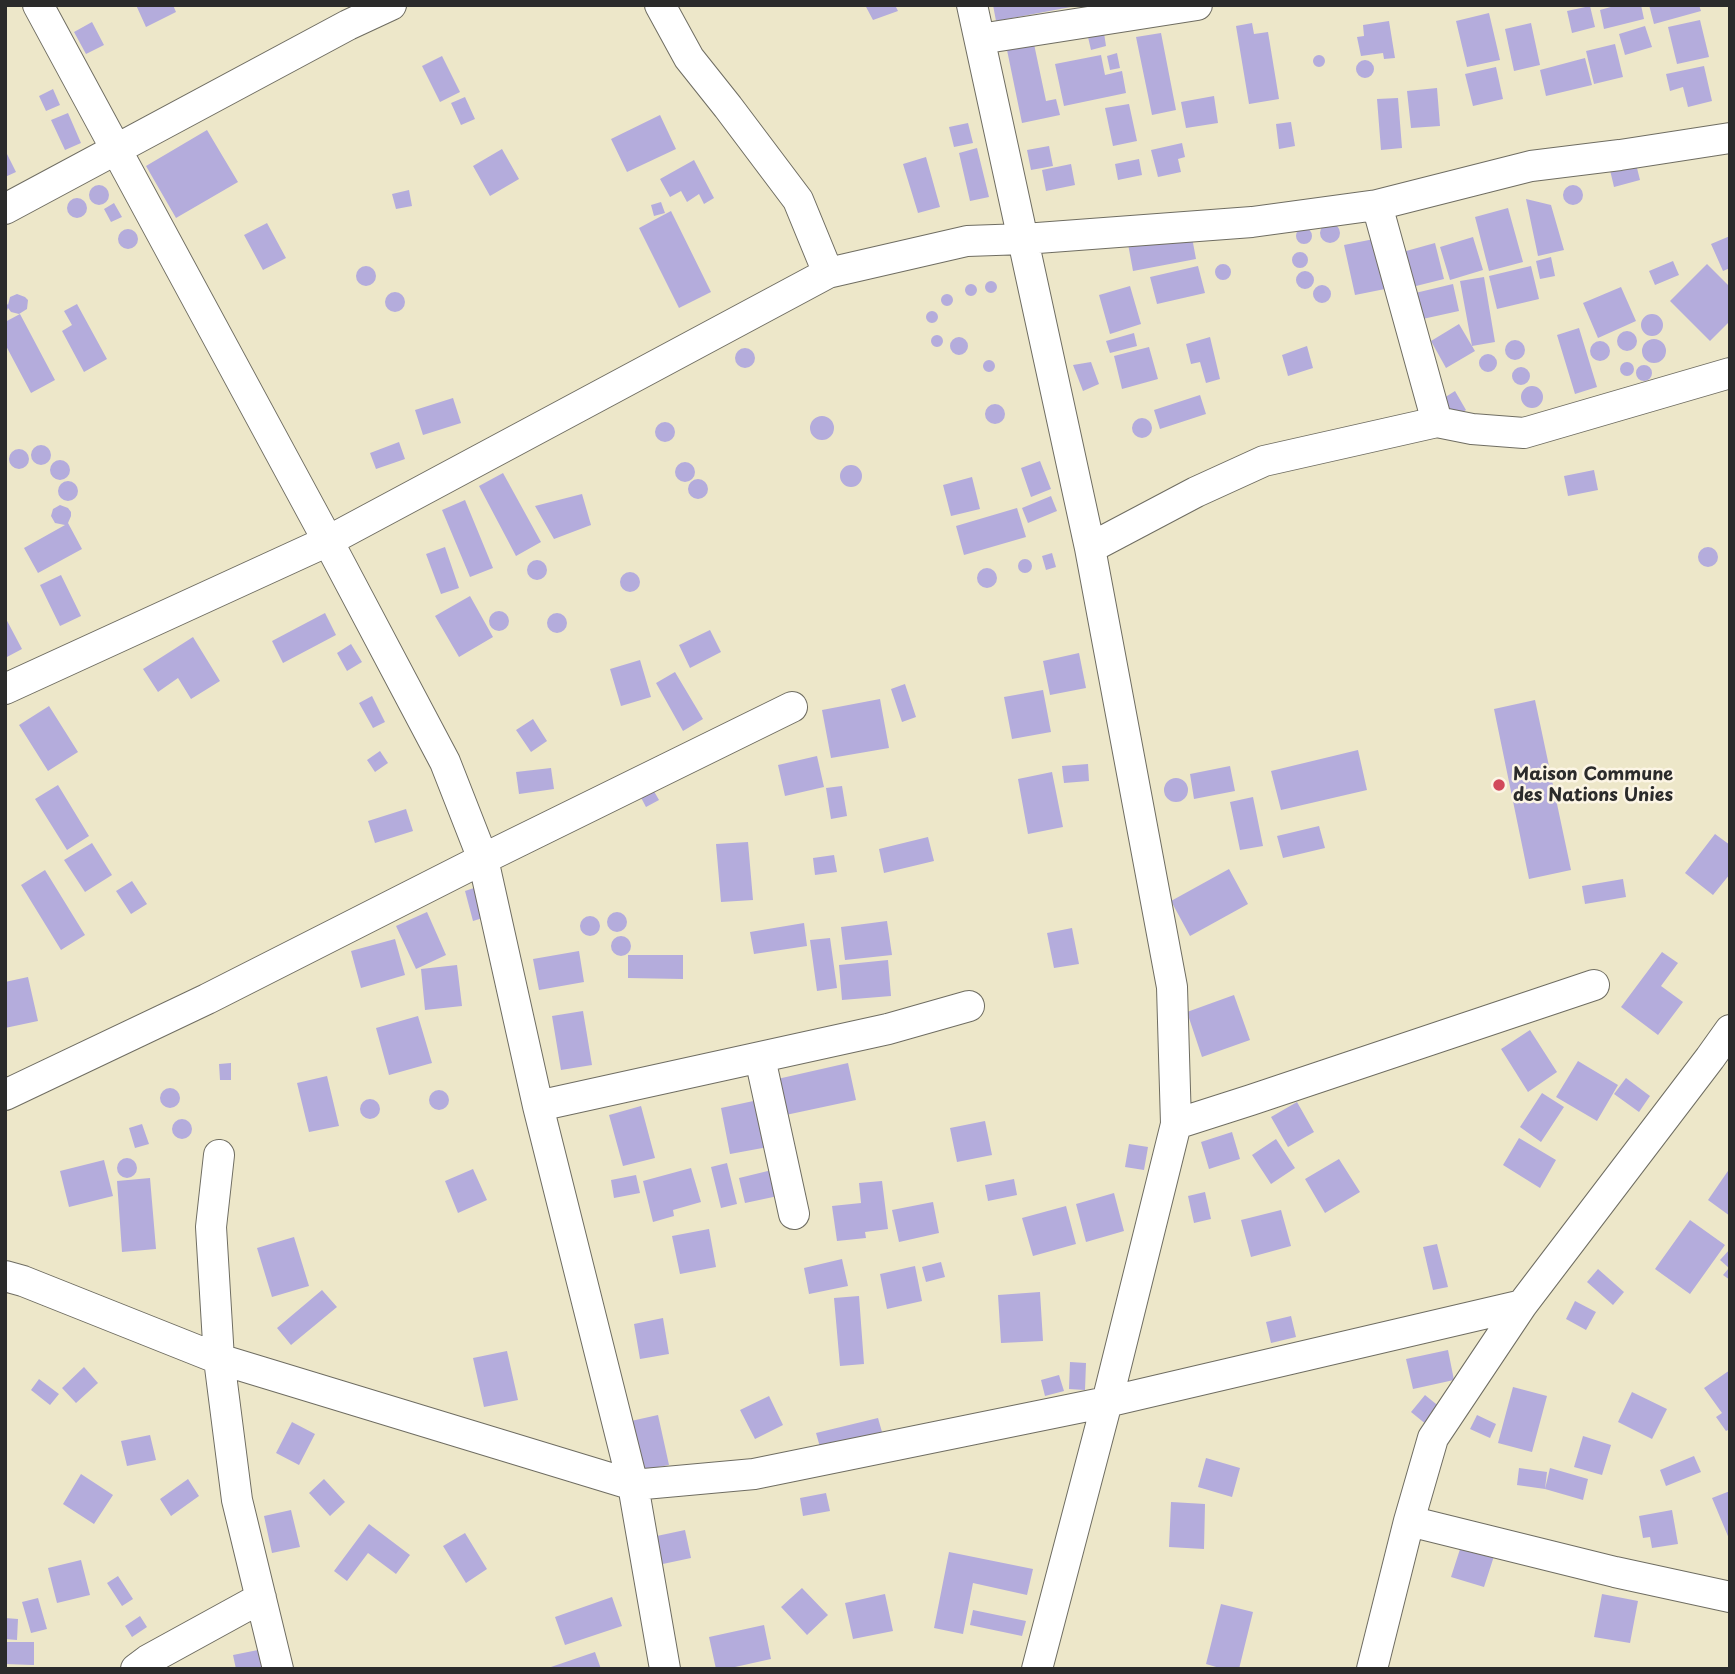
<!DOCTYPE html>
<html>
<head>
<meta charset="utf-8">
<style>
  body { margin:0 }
  #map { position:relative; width:1735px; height:1674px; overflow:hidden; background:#ede7c9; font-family:"Playpen Sans",sans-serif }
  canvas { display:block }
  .frame { position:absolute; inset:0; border:7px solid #2b2b2b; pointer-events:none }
</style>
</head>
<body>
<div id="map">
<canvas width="1735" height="1674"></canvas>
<div class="frame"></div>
</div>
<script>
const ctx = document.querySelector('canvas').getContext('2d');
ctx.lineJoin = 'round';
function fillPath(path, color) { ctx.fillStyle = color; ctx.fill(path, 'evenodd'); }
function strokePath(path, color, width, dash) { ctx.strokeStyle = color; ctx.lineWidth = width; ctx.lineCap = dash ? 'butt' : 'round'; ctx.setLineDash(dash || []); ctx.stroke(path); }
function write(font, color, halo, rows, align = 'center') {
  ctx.font = font + ' "Playpen Sans",sans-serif'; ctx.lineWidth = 5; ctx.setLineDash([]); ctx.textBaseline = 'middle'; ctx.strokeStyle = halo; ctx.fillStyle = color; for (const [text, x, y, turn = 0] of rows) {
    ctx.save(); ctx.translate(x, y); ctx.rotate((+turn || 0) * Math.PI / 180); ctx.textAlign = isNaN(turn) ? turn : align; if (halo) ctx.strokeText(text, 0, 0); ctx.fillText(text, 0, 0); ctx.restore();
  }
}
const building = new Path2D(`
  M136,5H173L176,12L146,27Z
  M865,5H895L898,11L873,20Z
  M993,5H1071V7L996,21Z
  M1618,5H1641L1644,19L1604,29L1600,10Z
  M1649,5H1699L1701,11L1654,24Z
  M1590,6L1595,27L1572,33L1567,11Z
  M1489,13L1500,60L1467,67L1456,21Z
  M1700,20L1709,57L1677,64L1668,27Z
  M1389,21L1395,58L1384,59L1383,53L1361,56L1357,37L1364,36L1363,25Z
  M92,22L104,45L86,54L74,32Z
  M1252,23L1254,34L1268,32L1279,99L1249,104L1236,26Z
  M1531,23L1540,65L1514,71L1505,29Z
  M1645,26L1652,47L1625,55L1619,34Z
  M1104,33L1106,46L1091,50L1088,37Z
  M1161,33L1176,110L1152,115L1136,37Z
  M1034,44L1046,101L1056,99L1060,115L1022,123L1007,50Z
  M1615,44L1623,77L1594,84L1586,51Z
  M1117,53L1120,68L1110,70L1107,56Z
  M1313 61a6 6 0 1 1 12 0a6 6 0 1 1-12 0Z
  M1101,55L1105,75L1122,71L1126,93L1064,106L1055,64Z
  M442,56L460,92L440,102L422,66Z
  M1585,58L1592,85L1546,96L1540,70Z
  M1356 69a9 9 0 1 1 18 0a9 9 0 1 1-18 0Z
  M1704,66L1712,101L1688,107L1683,87L1670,91L1666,74Z
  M1496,67L1503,99L1473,106L1465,74Z
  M1437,88L1440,126L1411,128L1407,91Z
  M53,89L60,105L46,111L39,96Z
  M1214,96L1218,123L1186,128L1181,102Z
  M465,97L475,119L461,125L451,103Z
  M1398,98L1402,148L1381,150L1377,99Z
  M1129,104L1137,141L1113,146L1105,108Z
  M68,113L81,143L65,150L51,120Z
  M660,115L676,149L627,172L611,139Z
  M1291,122L1295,146L1279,149L1276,124Z
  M968,123L973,143L954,147L949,127Z
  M207,130L238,182L176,218L146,166Z
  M1182,143L1185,157L1178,159L1181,172L1158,177L1151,150Z
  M1049,146L1053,166L1031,170L1027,150Z
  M977,148L989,197L970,201L959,153Z
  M502,149L519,179L490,196L473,166Z
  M5,150L16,172L5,177Z
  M926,157L940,207L918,213L903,164Z
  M1139,159L1142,175L1118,180L1115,164Z
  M694,160L714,198L704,204L699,194L687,202L681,191L670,197L660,179Z
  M1071,164L1075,185L1046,191L1042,170Z
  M1636,164L1640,180L1614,187L1610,170Z
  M89 195a10 10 0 1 1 20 0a10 10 0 1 1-20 0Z
  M1563 195a10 10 0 1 1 20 0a10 10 0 1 1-20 0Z
  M409,190L412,206L396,209L392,194Z
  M67 208a10 10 0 1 1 20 0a10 10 0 1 1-20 0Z
  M1526,199L1551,205L1564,250L1538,256Z
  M661,202L665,213L654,216L651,205Z
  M114,203L122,217L111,222L104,209Z
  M1508,208L1523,262L1489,271L1475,217Z
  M671,211L711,292L679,308L639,228Z
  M267,223L286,258L263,270L244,235Z
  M1320 233a10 10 0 1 1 20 0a10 10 0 1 1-20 0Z
  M1296 236a8 8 0 1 1 16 0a8 8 0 1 1-16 0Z
  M118 239a10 10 0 1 1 20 0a10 10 0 1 1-20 0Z
  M1191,232L1196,259L1133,271L1128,244Z
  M1730,236V268L1723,271L1711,244Z
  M1473,237L1483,270L1450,280L1440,247Z
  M1379,238L1390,288L1355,295L1344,245Z
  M1435,243L1444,279L1408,288L1399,253Z
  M1292 260a8 8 0 1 1 16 0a8 8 0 1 1-16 0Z
  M1551,257L1555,276L1540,279L1536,261Z
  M1673,261L1679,275L1655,285L1649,271Z
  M1215 272a8 8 0 1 1 16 0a8 8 0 1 1-16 0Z
  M1707,264L1730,287V321L1710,341L1670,301Z
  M1198,266L1205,293L1157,304L1150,277Z
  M1531,266L1539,299L1497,309L1489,276Z
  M356 276a10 10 0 1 1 20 0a10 10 0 1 1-20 0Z
  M1296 280a9 9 0 1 1 18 0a9 9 0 1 1-18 0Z
  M1484,277L1495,342L1472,346L1475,351L1446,368L1431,341L1459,324L1472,346L1460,281Z
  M985 287a6 6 0 1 1 12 0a6 6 0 1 1-12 0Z
  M965 290a6 6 0 1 1 12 0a6 6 0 1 1-12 0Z
  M1453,284L1459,311L1418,320L1411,294Z
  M1313 294a9 9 0 1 1 18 0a9 9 0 1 1-18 0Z
  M1130,286L1141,324L1110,334L1099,295Z
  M1621,287L1636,321L1598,338L1583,303Z
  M385 302a10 10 0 1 1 20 0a10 10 0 1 1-20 0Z
  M941 300a6 6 0 1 1 12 0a6 6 0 1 1-12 0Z
  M17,294L25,297L28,300L27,309L19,314L11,312L8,308L5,316V301L8,305L10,297Z
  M77,304L107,359L84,372L62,331L72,325L64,311Z
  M926 317a6 6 0 1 1 12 0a6 6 0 1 1-12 0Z
  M20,314L55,380L31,393L5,344V322Z
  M1641 325a11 11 0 1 1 22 0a11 11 0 1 1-22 0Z
  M1579,328L1597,387L1575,394L1557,335Z
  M1617 341a10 10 0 1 1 20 0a10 10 0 1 1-20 0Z
  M1134,333L1137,346L1110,353L1106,341Z
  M931 341a6 6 0 1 1 12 0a6 6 0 1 1-12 0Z
  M1210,337L1220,379L1206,383L1200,362L1191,364L1186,344Z
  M950 346a9 9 0 1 1 18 0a9 9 0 1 1-18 0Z
  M1642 351a12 12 0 1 1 24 0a12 12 0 1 1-24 0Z
  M1505 350a10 10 0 1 1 20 0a10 10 0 1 1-20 0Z
  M1590 351a10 10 0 1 1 20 0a10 10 0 1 1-20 0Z
  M1307,346L1313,368L1288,376L1282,355Z
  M1149,347L1158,379L1122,389L1114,356Z
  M735 358a10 10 0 1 1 20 0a10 10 0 1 1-20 0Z
  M1479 363a9 9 0 1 1 18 0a9 9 0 1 1-18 0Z
  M983 366a6 6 0 1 1 12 0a6 6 0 1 1-12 0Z
  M1091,362L1099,384L1083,391L1073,365Z
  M1620 369a7 7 0 1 1 14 0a7 7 0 1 1-14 0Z
  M1636 373a8 8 0 1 1 16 0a8 8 0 1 1-16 0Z
  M1512 376a9 9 0 1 1 18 0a9 9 0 1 1-18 0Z
  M1521 397a11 11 0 1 1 22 0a11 11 0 1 1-22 0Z
  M1455,391L1466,410L1448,422L1436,403Z
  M1200,395L1206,414L1160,429L1154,410Z
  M453,398L461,423L423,435L415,410Z
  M985 414a10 10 0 1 1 20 0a10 10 0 1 1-20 0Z
  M810 428a12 12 0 1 1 24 0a12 12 0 1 1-24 0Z
  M1132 428a10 10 0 1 1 20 0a10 10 0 1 1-20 0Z
  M655 432a10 10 0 1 1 20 0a10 10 0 1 1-20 0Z
  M399,442L405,459L376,469L370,453Z
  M31 455a10 10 0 1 1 20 0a10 10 0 1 1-20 0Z
  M9 459a10 10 0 1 1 20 0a10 10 0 1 1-20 0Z
  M50 470a10 10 0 1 1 20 0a10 10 0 1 1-20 0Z
  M1040,461L1051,489L1031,497L1021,468Z
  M675 472a10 10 0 1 1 20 0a10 10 0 1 1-20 0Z
  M840 476a11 11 0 1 1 22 0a11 11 0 1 1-22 0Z
  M1594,470L1598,490L1568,496L1564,476Z
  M503,473L541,542L516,556L479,486Z
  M972,477L980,509L951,516L943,485Z
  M688 489a10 10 0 1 1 20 0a10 10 0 1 1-20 0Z
  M58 491a10 10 0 1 1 20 0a10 10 0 1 1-20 0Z
  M582,494L591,525L554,539L535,506Z
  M1051,496L1057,511L1028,523L1022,508Z
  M465,500L493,568L470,577L442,510Z
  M60,505L68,508L71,512V516L68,523L82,549L38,573L24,548L65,525L55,523L51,516L53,509Z
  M1017,508L1026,537L964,555L956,526Z
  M1698 557a10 10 0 1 1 20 0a10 10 0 1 1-20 0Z
  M445,547L459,588L441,594L426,554Z
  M1052,553L1056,567L1046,570L1042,556Z
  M1018 566a7 7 0 1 1 14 0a7 7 0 1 1-14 0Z
  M527 570a10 10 0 1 1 20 0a10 10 0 1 1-20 0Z
  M977 578a10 10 0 1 1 20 0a10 10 0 1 1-20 0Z
  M620 582a10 10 0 1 1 20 0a10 10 0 1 1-20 0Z
  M61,575L81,616L60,626L40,585Z
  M470,596L493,637L459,657L435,616Z
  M489 621a10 10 0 1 1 20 0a10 10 0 1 1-20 0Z
  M325,613L336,635L283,663L272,641Z
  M547 623a10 10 0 1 1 20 0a10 10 0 1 1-20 0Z
  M5,617L22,649L5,658Z
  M710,630L721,652L690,668L679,645Z
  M193,637L220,681L191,699L178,678L158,692L143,669Z
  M351,644L362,662L347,671L337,653Z
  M1079,653L1086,688L1050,695L1043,661Z
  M640,660L651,697L621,706L610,669Z
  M675,672L703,719L683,731L656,683Z
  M905,684L916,717L902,722L891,689Z
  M1043,690L1051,732L1012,739L1004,697Z
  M372,696L385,722L373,728L359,703Z
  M880,699L889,748L831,758L822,710Z
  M1535,700L1571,870L1529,879L1494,709Z
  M49,706L78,752L48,771L19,725Z
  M533,719L547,741L531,752L516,730Z
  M1358,750L1367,790L1281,810L1271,771Z
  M380,751L388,763L375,772L367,760Z
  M817,756L824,787L785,796L778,765Z
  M1088,764L1089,781L1064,783L1062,766Z
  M1230,766L1235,791L1194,799L1190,774Z
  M551,768L554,789L519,794L516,772Z
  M1052,772L1063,827L1028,834L1018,779Z
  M1164 790a12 12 0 1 1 24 0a12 12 0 1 1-24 0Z
  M58,785L89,836L67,850L35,799Z
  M651,786L659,800L646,807L638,792Z
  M842,786L847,816L831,819L826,788Z
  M1253,797L1263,846L1240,850L1230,802Z
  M406,809L413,831L375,843L368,821Z
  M1319,826L1325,848L1283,858L1277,836Z
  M1715,834L1730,845V874L1713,895L1685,873Z
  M928,837L934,861L884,873L879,849Z
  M748,842L753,900L721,902L716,844Z
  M92,843L112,875L85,892L64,860Z
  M834,855L837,872L815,875L813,858Z
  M1229,869L1248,904L1190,936L1171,901Z
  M45,870L85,935L61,950L21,885Z
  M1623,879L1626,897L1585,904L1582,886Z
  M132,881L147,904L131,914L116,891Z
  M477,887L486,917L473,921L465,891Z
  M427,912L446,955L416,969L396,926Z
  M607 922a10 10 0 1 1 20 0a10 10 0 1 1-20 0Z
  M580 926a10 10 0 1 1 20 0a10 10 0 1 1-20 0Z
  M887,921L892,955L845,960L841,927Z
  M804,923L807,946L754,954L750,932Z
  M1072,928L1079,964L1054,968L1047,933Z
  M611 946a10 10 0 1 1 20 0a10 10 0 1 1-20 0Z
  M830,938L837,988L817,991L810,940Z
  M395,939L405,975L361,988L351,951Z
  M579,951L584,982L539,990L533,959Z
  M1662,952L1678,963L1661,986L1683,1002L1658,1035L1621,1007Z
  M628,955H683V979L628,978Z
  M888,960L891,996L842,1000L839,965Z
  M457,965L462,1006L425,1010L421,969Z
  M28,977L38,1021L5,1028V982Z
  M1234,995L1250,1040L1202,1057L1187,1012Z
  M583,1011L592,1065L561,1070L552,1016Z
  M418,1016L432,1063L389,1075L376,1028Z
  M1530,1030L1557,1072L1528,1092L1501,1049Z
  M1578,1061L1618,1085L1597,1121L1556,1097Z
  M231,1063V1080H220L219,1064Z
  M848,1063L856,1100L781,1116L773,1080Z
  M327,1076L339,1126L309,1132L297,1083Z
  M1626,1078L1650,1096L1639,1112L1614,1094Z
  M160 1098a10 10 0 1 1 20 0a10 10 0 1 1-20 0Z
  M429 1100a10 10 0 1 1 20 0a10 10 0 1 1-20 0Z
  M1542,1093L1564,1107L1541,1142L1520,1127Z
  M360 1109a10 10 0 1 1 20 0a10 10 0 1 1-20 0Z
  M758,1100L768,1147L730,1154L721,1108Z
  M1297,1102L1314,1132L1288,1147L1271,1117Z
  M641,1106L655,1158L623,1166L609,1115Z
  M172 1129a10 10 0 1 1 20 0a10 10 0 1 1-20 0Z
  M985,1121L992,1155L957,1162L950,1128Z
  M142,1124L149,1144L135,1148L129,1128Z
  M1232,1132L1240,1159L1209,1169L1201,1142Z
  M1519,1138L1556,1160L1540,1188L1503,1165Z
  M1276,1139L1295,1168L1271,1184L1252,1155Z
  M1129,1144L1148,1147L1144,1170L1125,1167Z
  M117 1168a10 10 0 1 1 20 0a10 10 0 1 1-20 0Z
  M1339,1159L1360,1192L1325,1213L1305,1179Z
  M104,1160L113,1196L69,1207L60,1171Z
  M727,1163L737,1204L721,1208L711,1167Z
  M691,1168L701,1202L673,1210L674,1216L653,1222L643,1181Z
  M1730,1168V1216L1708,1200Z
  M473,1169L487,1200L458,1213L445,1181Z
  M772,1170L778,1196L745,1203L739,1178Z
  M636,1175L640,1193L614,1198L611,1180Z
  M150,1178L156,1249L122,1252L117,1181Z
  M1014,1179L1017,1195L988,1201L985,1185Z
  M882,1181L888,1229L865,1232L866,1238L837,1241L832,1206L861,1203L859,1183Z
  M1205,1192L1211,1219L1194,1223L1188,1196Z
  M1114,1193L1124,1231L1086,1242L1076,1204Z
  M933,1202L939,1233L899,1242L892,1210Z
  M1066,1206L1076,1244L1033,1256L1022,1218Z
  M1281,1210L1291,1246L1251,1257L1241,1220Z
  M1690,1220L1725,1245L1690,1294L1655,1269Z
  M709,1229L716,1267L680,1274L672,1236Z
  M294,1237L309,1286L272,1297L257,1248Z
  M1437,1244L1448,1287L1433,1290L1423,1247Z
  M1730,1249V1280L1723,1275L1729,1268L1720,1260Z
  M842,1259L848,1286L809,1294L804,1268Z
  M941,1262L945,1277L926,1282L922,1267Z
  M915,1266L922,1301L887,1309L880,1274Z
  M1598,1269L1624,1292L1613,1305L1587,1282Z
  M322,1290L337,1307L291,1345L277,1328Z
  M1040,1292L1043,1341L1001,1343L998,1295Z
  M859,1296L864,1364L840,1366L834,1298Z
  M1575,1301L1596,1312L1586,1330L1566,1319Z
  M1291,1316L1296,1337L1271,1343L1266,1322Z
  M663,1318L669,1354L640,1359L634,1324Z
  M1448,1350L1454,1380L1413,1389L1406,1359Z
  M507,1351L518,1400L484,1407L473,1358Z
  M1070,1362L1086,1363L1085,1390L1069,1389Z
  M84,1367L98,1383L76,1403L62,1388Z
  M1730,1370V1429L1726,1431L1716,1417L1722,1413L1704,1388Z
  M1059,1375L1064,1391L1045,1396L1041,1380Z
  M39,1379L59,1394L50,1405L31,1390Z
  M1513,1387L1547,1396L1532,1452L1498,1443Z
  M1632,1392L1667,1409L1652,1439L1618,1422Z
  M1425,1395L1441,1408L1427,1425L1411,1412Z
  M769,1396L783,1425L755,1439L740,1410Z
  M658,1415L669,1465L642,1470L631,1421Z
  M1477,1415L1496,1424L1490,1438L1470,1429Z
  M878,1418L882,1432L820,1447L816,1433Z
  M292,1422L315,1434L299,1465L276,1453Z
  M150,1435L156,1460L127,1466L121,1441Z
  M1583,1436L1611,1445L1602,1475L1574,1467Z
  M1694,1456L1701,1472L1666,1486L1660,1470Z
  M1206,1458L1240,1468L1232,1497L1198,1487Z
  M1519,1468L1547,1472L1545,1489L1517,1485Z
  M1550,1468L1588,1479L1583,1500L1545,1489Z
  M81,1474L113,1495L94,1524L63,1504Z
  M188,1479L199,1496L171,1516L160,1499Z
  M324,1479L345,1502L330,1516L309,1493Z
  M1730,1491V1541L1712,1498Z
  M826,1493L830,1511L803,1516L800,1498Z
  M1171,1502L1205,1504L1204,1549L1169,1547Z
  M291,1510L300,1547L272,1553L264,1516Z
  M1672,1510L1678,1544L1652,1548L1650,1537L1643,1538L1639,1516Z
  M369,1524L410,1555L396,1574L368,1553L347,1581L334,1571Z
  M685,1530L691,1558L658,1565L652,1537Z
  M465,1533L487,1569L466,1583L443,1546Z
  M1462,1543L1495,1553L1484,1587L1451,1577Z
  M949,1552L1033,1569L1027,1595L973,1583L963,1634L934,1628Z
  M81,1560L90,1595L57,1603L48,1568Z
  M118,1576L133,1599L122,1606L107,1583Z
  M802,1588L828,1615L807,1635L781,1607Z
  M885,1594L893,1631L853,1639L845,1603Z
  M1602,1594L1638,1601L1630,1643L1594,1637Z
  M612,1597L622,1626L565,1645L555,1617Z
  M38,1598L47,1629L31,1633L22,1602Z
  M1221,1604L1253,1612L1239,1669H1223L1206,1664Z
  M973,1610L1026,1621L1022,1636L970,1625Z
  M140,1616L147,1627L132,1637L125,1626Z
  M5,1618L18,1619L17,1640L5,1639Z
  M764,1625L771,1659L726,1669H716L709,1637Z
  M5,1642H34V1665L5,1664Z
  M258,1650L262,1669H236L233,1655Z
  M595,1652L601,1669H548V1668Z`);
const minor = new Path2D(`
  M38,5L328,541L445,762L483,859L538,1106L633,1485L665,1669
  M660,5L689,58L728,107L798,200L828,273
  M972,5L1090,548L1172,987L1176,1124L1107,1402L1037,1669
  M980,39L1197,5
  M1377,205L1437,422L1472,429L1524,433L1730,373
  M5,209L348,25L391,5
  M1090,548L1196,492L1264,461L1437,422
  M5,689L328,541L828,273L967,241L1024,239L1252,222L1377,205L1531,166L1620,155L1730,138
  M760,1058L794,1214
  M5,1095L207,999L483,859L792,707
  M538,1106L888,1029L969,1006
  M1176,1124L1251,1100L1594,985
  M219,1155L211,1227L219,1359L237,1500L278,1669
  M5,1276L23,1281L219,1359L633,1485L754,1474L1107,1402L1522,1305
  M1409,1521L1615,1572L1730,1597
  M136,1669L148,1660L261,1598
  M1372,1669L1409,1521L1433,1438L1522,1305L1710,1058L1730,1030`);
const markers = [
  [1499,785,7,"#d1495b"]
];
const poiNames = [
  ["Maison Commune",1513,775],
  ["des Nations Unies",1513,796]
];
fillPath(building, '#b4acdc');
strokePath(minor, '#6f6d62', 32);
strokePath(minor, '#fff', 30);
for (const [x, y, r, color] of markers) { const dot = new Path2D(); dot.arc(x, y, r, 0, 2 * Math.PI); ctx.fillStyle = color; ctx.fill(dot); strokePath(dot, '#fcf5e5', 2.5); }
write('bold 18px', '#2b2b2b', '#fcf5e5', poiNames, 'left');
</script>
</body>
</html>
